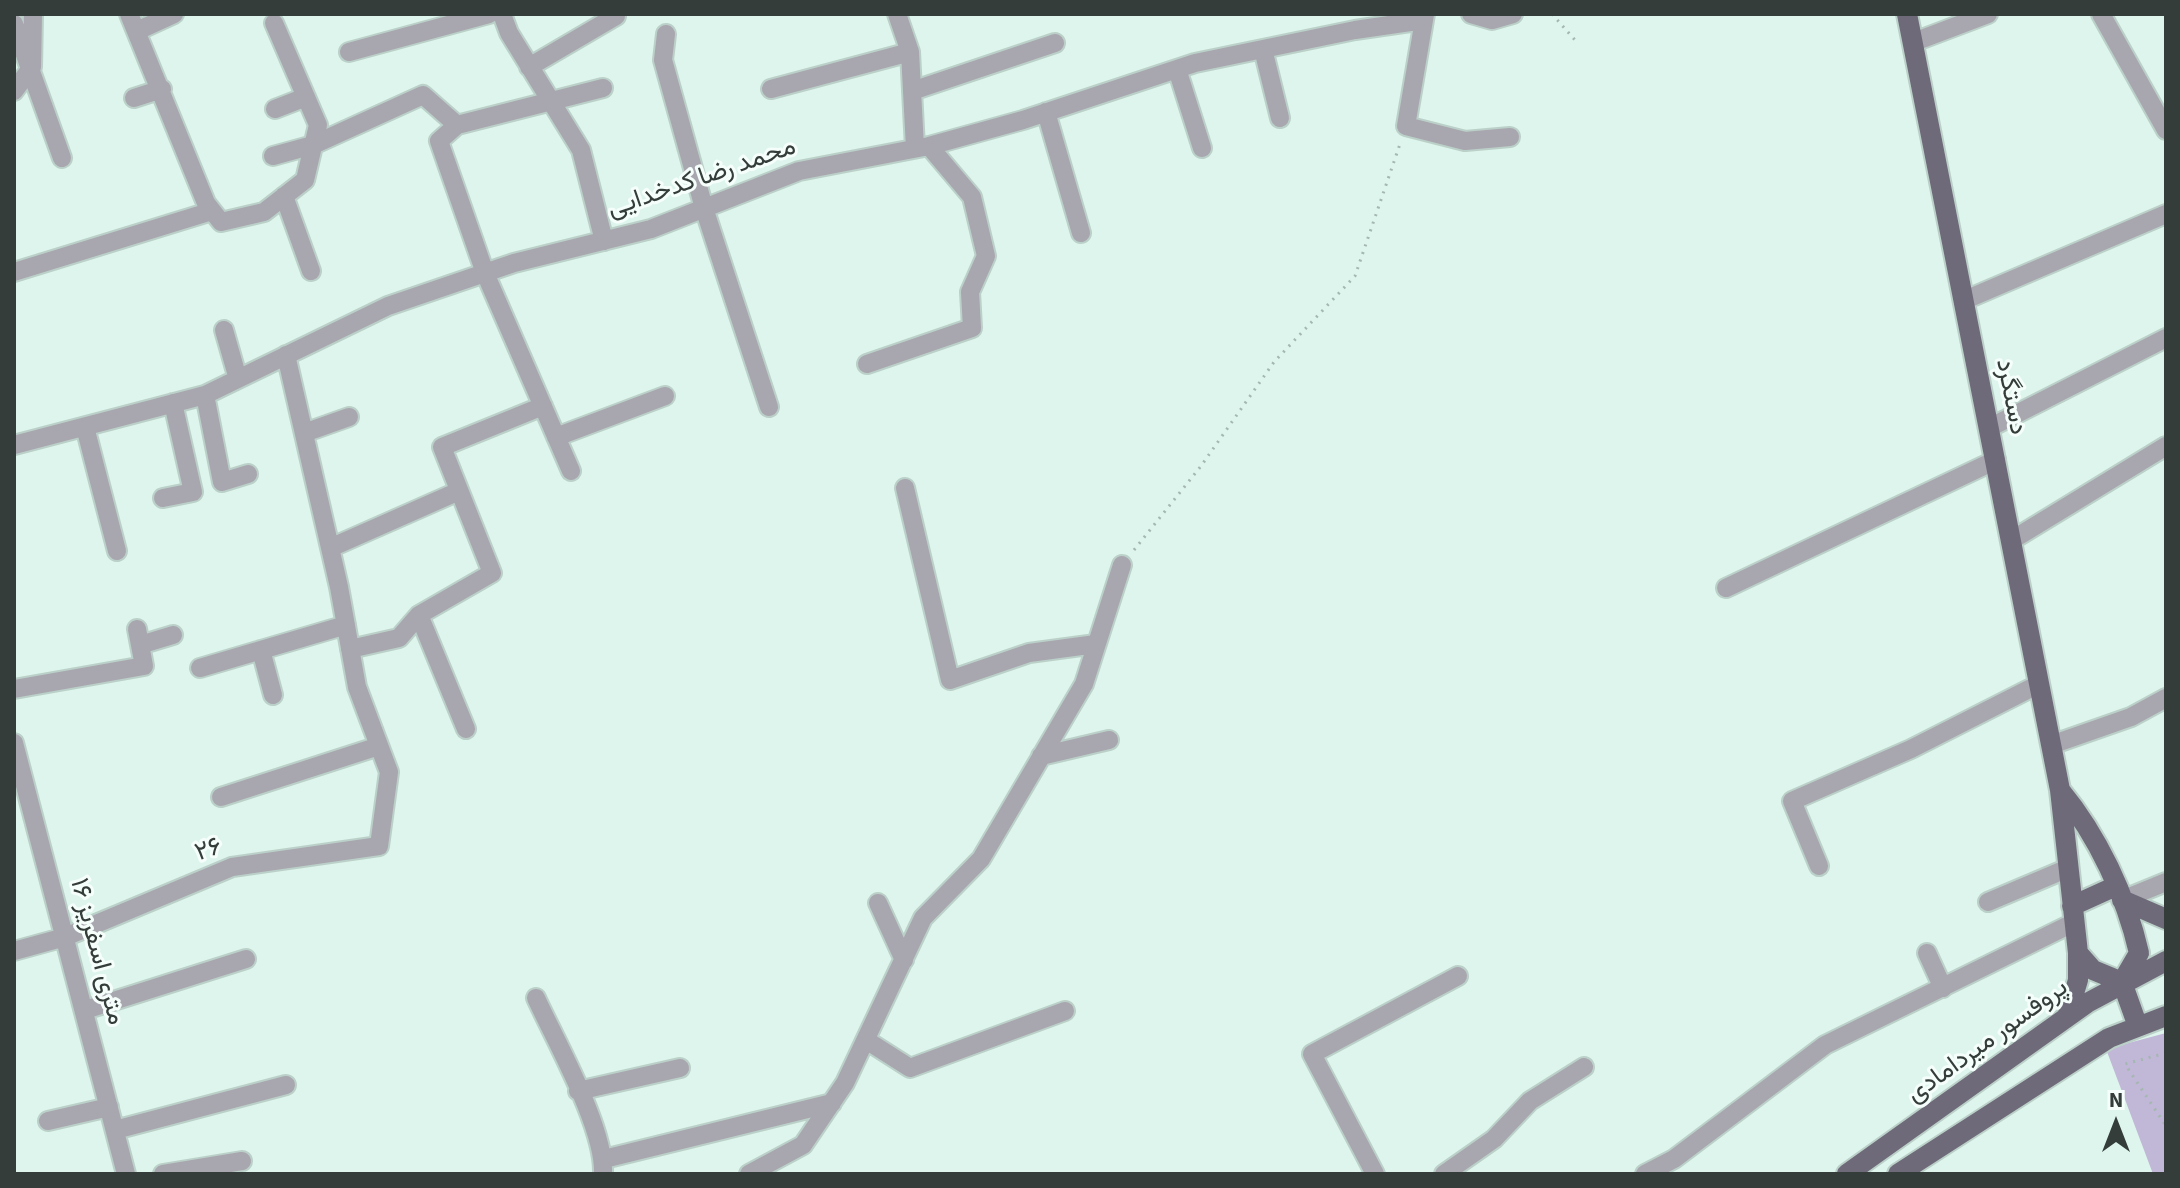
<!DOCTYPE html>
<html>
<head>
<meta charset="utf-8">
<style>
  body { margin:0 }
  #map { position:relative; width:2180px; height:1188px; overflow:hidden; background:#ddf5ec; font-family:"Source Sans 3",sans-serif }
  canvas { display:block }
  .frame { position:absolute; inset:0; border:16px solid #343d3a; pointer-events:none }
  .north { position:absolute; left:2076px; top:1084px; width:80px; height:80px; -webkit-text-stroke:6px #f5fefb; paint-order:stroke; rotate:0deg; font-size:22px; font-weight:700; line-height:32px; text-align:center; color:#343d3a }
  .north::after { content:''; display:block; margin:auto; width:28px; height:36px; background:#343d3a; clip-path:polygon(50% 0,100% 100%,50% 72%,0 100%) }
</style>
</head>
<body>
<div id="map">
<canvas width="2180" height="1188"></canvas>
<div class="frame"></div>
<div class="north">N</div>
</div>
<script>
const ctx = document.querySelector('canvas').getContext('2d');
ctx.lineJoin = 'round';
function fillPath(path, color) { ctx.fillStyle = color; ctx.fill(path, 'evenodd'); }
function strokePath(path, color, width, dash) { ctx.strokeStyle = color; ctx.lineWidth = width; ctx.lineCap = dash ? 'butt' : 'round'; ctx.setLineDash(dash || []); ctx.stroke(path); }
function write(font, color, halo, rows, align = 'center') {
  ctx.font = font + ' "Source Sans 3",Vazirmatn,sans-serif'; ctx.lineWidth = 6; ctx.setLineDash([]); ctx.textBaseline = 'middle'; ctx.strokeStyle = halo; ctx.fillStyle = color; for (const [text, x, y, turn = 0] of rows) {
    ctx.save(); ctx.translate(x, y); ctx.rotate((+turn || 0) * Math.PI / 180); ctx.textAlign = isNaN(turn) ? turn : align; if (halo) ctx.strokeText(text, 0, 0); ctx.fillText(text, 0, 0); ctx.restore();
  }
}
const green = new Path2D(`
  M2166,1033V1174H2153L2106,1049Z`);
const path = new Path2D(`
  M1552,14L1575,40
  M1134,550L1201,466L1274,362L1355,276L1400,144
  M2166,1053L2125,1064L2166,1126`);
const minor = new Path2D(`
  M129,14L206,203L221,222L264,212L305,180L318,125L274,23
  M502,14L509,33L581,150L604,241
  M897,14L910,52L915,148
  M1425,14L1406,126L1465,141L1510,137
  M1471,14L1492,20L1513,14
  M2101,14L2166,130
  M14,24L62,158
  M137,31L174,14
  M666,34L663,60L704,208L769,407
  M1914,42L1988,14
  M1263,49L1280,118
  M349,52L489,14
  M529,67L616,16
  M1177,69L1202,148
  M771,89L910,52
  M14,91L32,67L33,14
  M912,91L1055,43
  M134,98L162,89
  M275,109L306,97
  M1046,112L1081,233
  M273,156L313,145L423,95L457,125
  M284,196L311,271
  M14,272L212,211
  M1965,300L2166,214
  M224,330L238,379
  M867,364L972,328L970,292L986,256L972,197L929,146
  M205,395L222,482L248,474
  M85,427L117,551
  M1989,428L2166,338
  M304,433L349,417
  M556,437L665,396
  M14,445L205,395L388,306L514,263L651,229L799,171L929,146L1023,120L1195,63L1355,30L1424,20
  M571,471L485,273L439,141L457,125L603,88
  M905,488L950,680L1029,653L1096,644
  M163,498L193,492L173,403
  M2012,540L2166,446
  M330,548L459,491
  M1726,588L1996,460
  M419,615L466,729
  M140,645L173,635
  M350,649L399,638L419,615L492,573L442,447L543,406
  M261,650L273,695
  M200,668L346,625
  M14,689L144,666L137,629
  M14,743L126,1174
  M2051,745L2131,717L2166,698
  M1041,756L1109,740
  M221,797L379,746
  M1819,866L1792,801L1911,749L2039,684
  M2122,900L2166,882
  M1988,902L2066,869
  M878,903L904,960
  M14,951L65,937L232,867L379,846L389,772L357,687L339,587L286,355
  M1927,953L1943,988
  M536,998C556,1042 605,1128 603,1174
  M85,1010L246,959
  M866,1040L910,1068L1065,1011
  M578,1091L680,1068
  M48,1121L109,1107
  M115,1130L286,1085
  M604,1159L832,1103
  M163,1174L242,1161
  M749,1174L803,1145L845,1083L923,918L981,859L1084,684L1122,565
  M1375,1174L1312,1054L1458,976
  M1444,1174L1494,1139L1530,1101L1584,1067
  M1645,1174L1674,1159L1825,1045L2073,923`);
const major = new Path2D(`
  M1907,14L2060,790
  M2060,790C2098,836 2126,896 2139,953L2122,982L2093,970L2078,953Z
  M2122,900L2166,919
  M2072,906L2116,886
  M2122,982L2137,1024
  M2067,1017L2078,980V953
  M1847,1174L2087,1003L2166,961
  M1898,1174L2109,1038L2166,1016`);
const streetNames = [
  ["محمد رضا کدخدایی",702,179,-19],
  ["دستگرد",2010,397,79],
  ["۲۶",209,851,-20],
  ["۱۶ متری اسفریز",96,952,75],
  ["پروفسور میردامادی",1988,1042,-36]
];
fillPath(green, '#c1b7d6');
strokePath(minor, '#bbd0c8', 22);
strokePath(major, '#bbd0c8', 24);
strokePath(path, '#a4b7b0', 3, [2, 6]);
strokePath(minor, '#a8a6ae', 18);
strokePath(major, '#6e6a79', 20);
write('26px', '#343d3a', '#f5fefb', streetNames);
</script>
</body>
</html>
